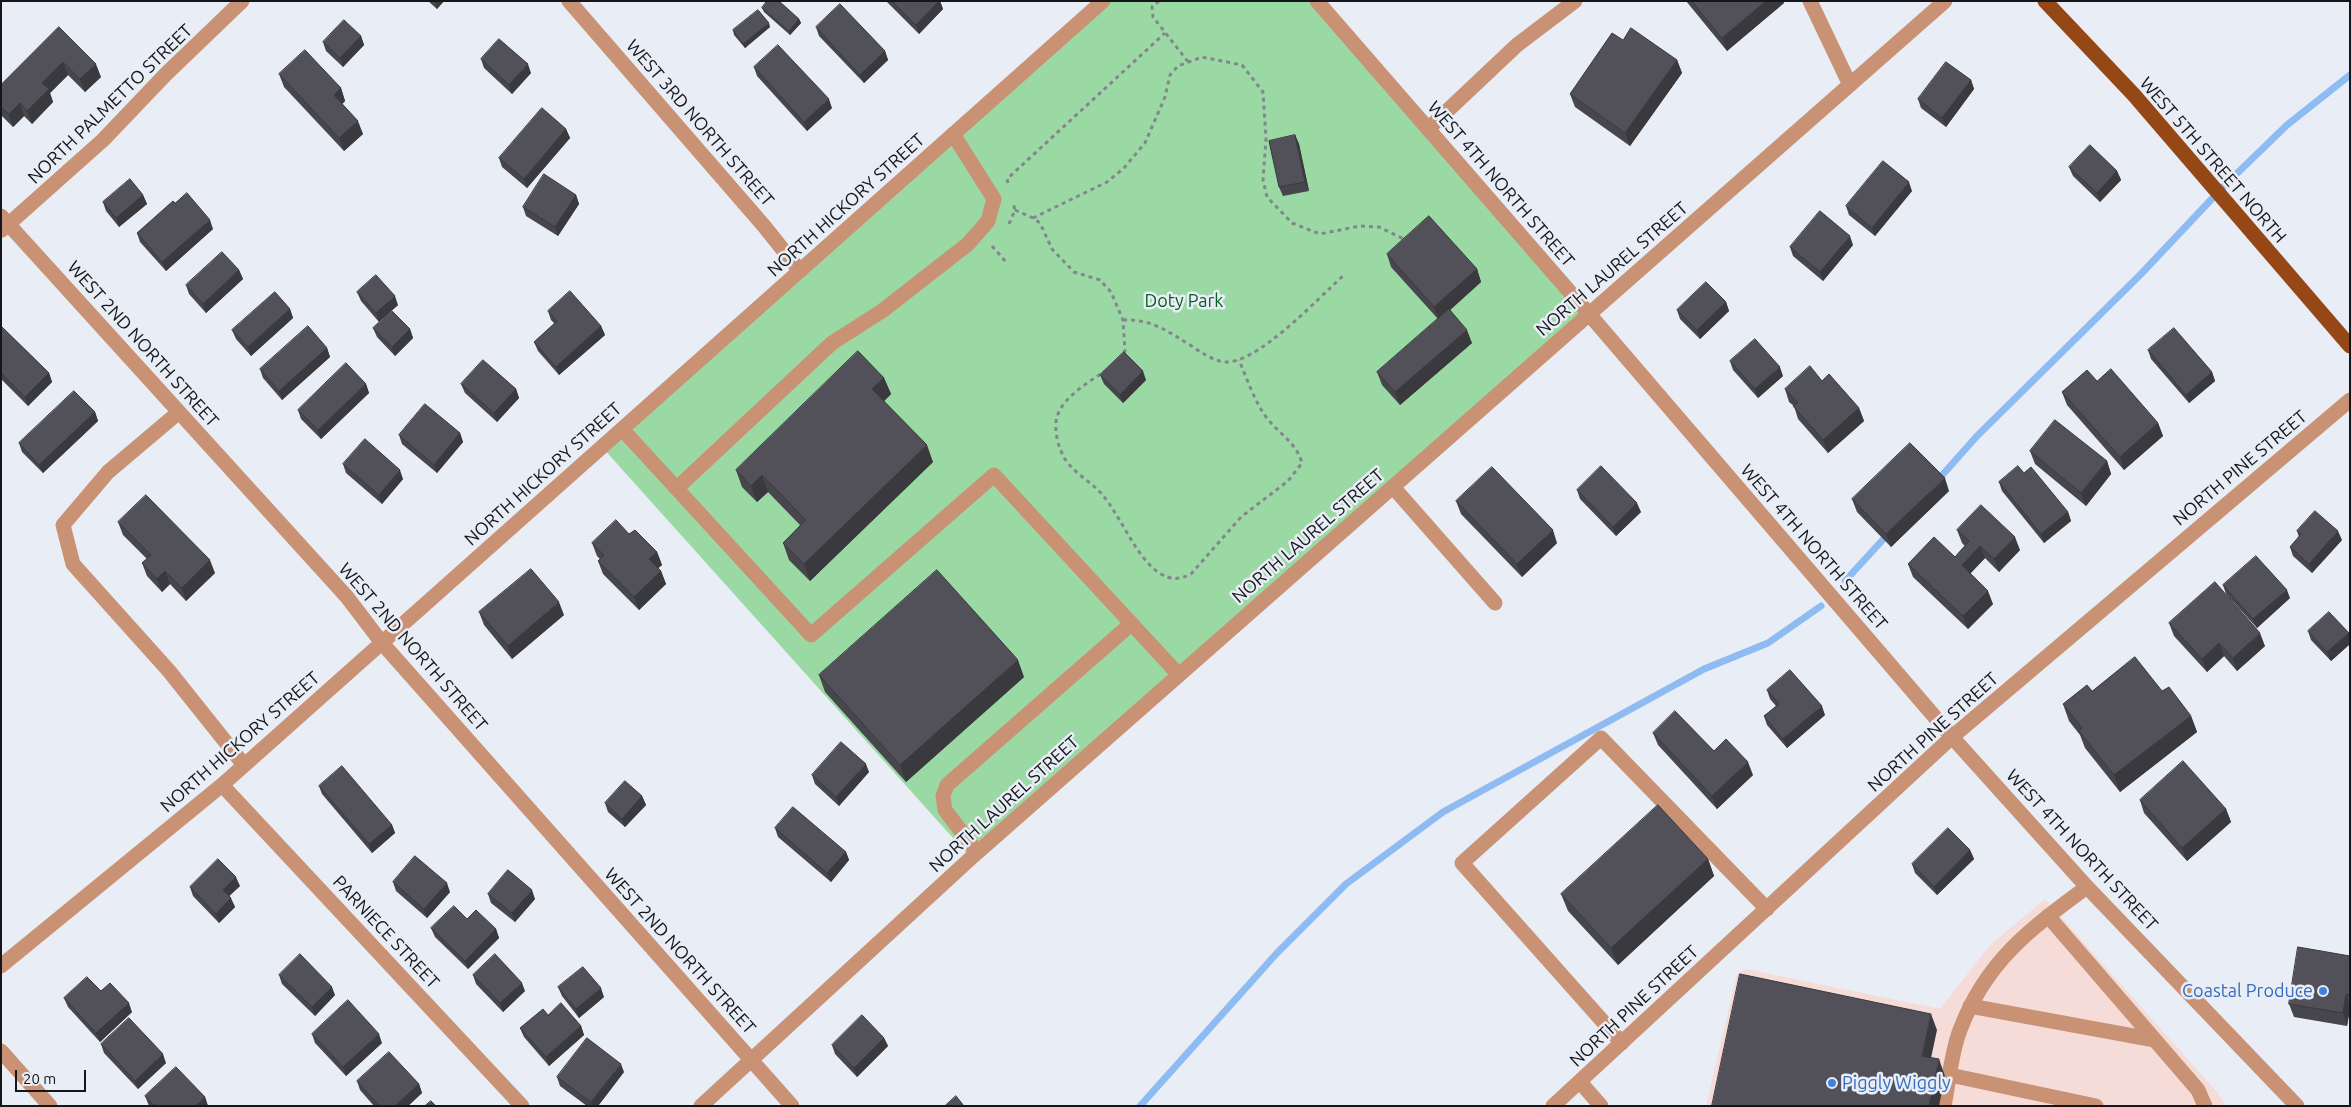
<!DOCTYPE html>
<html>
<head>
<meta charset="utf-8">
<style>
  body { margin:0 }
  #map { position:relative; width:2351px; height:1107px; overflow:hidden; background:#e9edf6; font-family:Ubuntu,sans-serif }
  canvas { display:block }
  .frame { position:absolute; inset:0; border:2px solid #141619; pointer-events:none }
  .scale { position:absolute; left:15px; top:1070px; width:71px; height:22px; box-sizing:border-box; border:2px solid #141619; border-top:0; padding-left:6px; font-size:15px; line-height:18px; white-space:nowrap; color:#141619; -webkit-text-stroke:4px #e9edf6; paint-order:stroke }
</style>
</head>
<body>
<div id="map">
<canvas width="2351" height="1107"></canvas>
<div class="frame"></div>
<div class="scale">20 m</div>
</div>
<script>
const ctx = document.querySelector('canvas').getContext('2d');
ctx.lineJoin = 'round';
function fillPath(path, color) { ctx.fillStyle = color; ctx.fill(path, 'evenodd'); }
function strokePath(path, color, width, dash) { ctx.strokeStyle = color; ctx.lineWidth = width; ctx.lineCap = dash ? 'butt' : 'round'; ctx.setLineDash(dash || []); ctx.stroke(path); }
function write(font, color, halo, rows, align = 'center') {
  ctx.font = font + ' Ubuntu,sans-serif'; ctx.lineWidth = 5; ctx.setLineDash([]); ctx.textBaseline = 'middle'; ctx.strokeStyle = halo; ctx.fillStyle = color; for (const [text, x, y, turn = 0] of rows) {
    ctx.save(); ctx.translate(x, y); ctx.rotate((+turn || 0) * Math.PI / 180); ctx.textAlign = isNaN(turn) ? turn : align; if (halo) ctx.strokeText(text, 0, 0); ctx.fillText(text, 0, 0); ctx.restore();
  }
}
const commercial = new Path2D(`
  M2045,899L2217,1092L2226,1106H1706L1737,974L1746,969L1940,1009L1990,945Z`);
const green = new Path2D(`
  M1103,1H1315L1589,314L971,858L602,447Z`);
const stream = new Path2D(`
  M1937,481L1977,436L2141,274L2224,186L2287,125L2350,75
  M1845,581L1889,533
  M1140,1106L1277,953L1346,884L1443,812L1704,669L1768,643L1821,606`);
const path = new Path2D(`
  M1159,1L1152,7L1153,17L1189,63
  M1008,183L1007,179L1165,33
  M1015,210L1033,218L1040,223L1052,249L1074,272L1100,280L1111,292L1123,320L1125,351L1122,355
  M1033,218L1107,182L1124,168L1145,143L1165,97L1170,75L1178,66L1202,57L1242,65L1263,92L1266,139L1263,180L1267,197L1292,223L1320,234L1360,226L1379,227L1406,240
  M1009,224L1015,210L1013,203
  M992,246L1007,263
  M1123,320C1152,319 1167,331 1190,345C1201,352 1211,360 1224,362C1257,365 1318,298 1343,276
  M1107,370C1090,381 1057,400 1056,423C1055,435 1059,449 1065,459C1074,473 1091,482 1101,493C1121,516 1135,556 1159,573C1171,580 1179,580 1191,574L1241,517L1288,481L1302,463C1296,442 1279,434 1266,417C1254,400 1247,379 1239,360`);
const minor = new Path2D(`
  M569,1L764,226L800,271
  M1317,1L1589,314L1952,737L2087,887L2297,1106
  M1810,1L1850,85
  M1428,129L1517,45L1575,1
  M1,216L347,597L382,643L792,1106
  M2,230L103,140L166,74L242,1
  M179,412L108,472L63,525L73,564L169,671L244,765
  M622,429L811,635L994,475L1179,675
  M1393,487L1495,603
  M677,488L832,343L882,311L968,244L988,221L994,199L953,134
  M222,785L522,1106
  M977,852L945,810L943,796L947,785L1131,624
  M2048,916L2198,1090L2205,1106
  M1,966L222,785L1103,1
  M1970,1006L2155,1040
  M1622,1043L1462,863L1601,738L1767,909
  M1,1051L50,1106
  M1950,1075L2096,1106
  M1580,1082L1601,1106
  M701,1106L971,858L1945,1
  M1553,1106L1952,737L2350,400
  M1944,1106C1949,1082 1951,1053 1960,1030C1986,961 2030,929 2087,887`);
const major = new Path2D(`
  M2045,1L2134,95L2350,346`);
const wall = new Path2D(`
  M428,1H444L437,9Z
  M886,1H940L943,9L919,34Z
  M1686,1H1783L1784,3L1727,51Z
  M762,8L799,19L801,23L790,35L764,12Z
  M59,27L101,77L85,92L68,75L50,93L53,102L32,124L24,116L13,127L1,115V85Z
  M770,27L745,48L734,35L733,30Z
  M816,27L885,51L888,60L864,83L819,36Z
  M361,36L364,45L343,67L326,51L323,42Z
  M1623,40L1677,60L1682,73L1630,146L1575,107L1570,94Z
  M481,59L531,73L512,94L484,68Z
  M754,67L832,108L807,131L757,76Z
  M279,74L341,88L345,101L342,104L363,134L344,151L284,87Z
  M1971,80L1974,89L1946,127L1921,108L1918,99Z
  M566,129L570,138L527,188L502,167L499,158Z
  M1295,135L1299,144L1309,191L1283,196L1279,187Z
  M2069,167L2117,171L2121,180L2100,202L2073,176Z
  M1912,191L1875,236L1849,215L1846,206Z
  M143,195L147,204L119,227L106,211L103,202Z
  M576,195L579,204L558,236L526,216L523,207Z
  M175,203L213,229L166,271L140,242L137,233Z
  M1853,245L1823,281L1793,256L1790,247Z
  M1387,254L1477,269L1481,282L1450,310L1472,343L1400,405L1382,385L1377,372L1438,319L1391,267Z
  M239,270L243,279L206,313L189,294L186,285Z
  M357,292L398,305L379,322L361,301Z
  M1726,302L1729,311L1700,339L1680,319L1677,310Z
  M290,309L293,318L251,356L236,339L232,330Z
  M548,311L601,326L605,335L559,375L538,351L534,342L555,324L551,320Z
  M1,326L49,373L52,382L28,406L1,379Z
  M373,328L410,329L413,338L395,356L377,337Z
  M327,348L330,357L282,400L263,378L260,369Z
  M2148,350L2212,372L2215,381L2189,403L2151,359Z
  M1730,361L1783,376L1758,398L1733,370Z
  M1100,375L1146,380L1123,403L1104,384Z
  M884,378L891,394L884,401L933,462L810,581L789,560L783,543L800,525L768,492L757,502L742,487L736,470Z
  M1822,381L1859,408L1864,421L1828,453L1798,419L1794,406L1789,402L1785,389Z
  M2097,381L2158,423L2163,436L2124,470L2067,405L2062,392Z
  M366,384L369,393L321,439L301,419L298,410Z
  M461,384L516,389L519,398L497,422L465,393Z
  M95,412L98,421L43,473L22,452L19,443Z
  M460,433L463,442L437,473L402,444L399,435Z
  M2030,451L2107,461L2111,474L2086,506L2035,464Z
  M343,464L403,479L382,504L346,473Z
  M2024,473L2068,512L2071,521L2044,543L2002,491L1999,482Z
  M1577,490L1641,512L1616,536L1580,499Z
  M1949,491L1891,547L1857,512L1852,499Z
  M1456,501L1557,543L1522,577L1461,514Z
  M118,522L215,573L186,601L170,584L162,592L147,576L142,563L147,559L123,535Z
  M1957,530L2020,550L1999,572L1985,558L1970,574L1993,604L1968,629L1913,577L1908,564L1955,557L1965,546L1962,543Z
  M2297,531L2342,540L2312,573L2293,556L2290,547L2299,537Z
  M629,534L657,552L662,565L658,568L661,571L666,584L639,610L603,574L598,561L600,559L597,556L592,543Z
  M2223,585L2290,598L2257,628L2226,594Z
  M479,612L564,615L512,659L484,625Z
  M2169,623L2265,646L2237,671L2224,656L2207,672L2174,636Z
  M2308,631L2349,633L2350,644L2331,661L2311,640Z
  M819,675L1024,677L906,782L825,692Z
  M1767,690L1825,715L1787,748L1767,725L1764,716L1776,706L1770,699Z
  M2092,691H2162L2191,716L2197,732L2120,792L2085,748L2080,735L2069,721L2063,704Z
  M1653,733L1753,775L1717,809L1658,745Z
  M869,772L839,806L815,784L812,775Z
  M319,786L392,825L395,833L372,853L322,794Z
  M642,796L646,805L625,827L608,812L605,803Z
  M2140,800L2226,809L2231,822L2187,861L2144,813Z
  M775,828L846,852L849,860L831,882L778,837Z
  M1970,850L1974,859L1937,895L1915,873L1912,864Z
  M1708,859L1714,876L1618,965L1568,911L1561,894Z
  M393,882L450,892L427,918L396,891Z
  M240,886L229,896L235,907L219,923L193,896L190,887Z
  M488,894L535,899L515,922L491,903Z
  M467,919L496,929L499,938L468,969L435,937L431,928Z
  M2350,956V1011L2347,1026L2294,1017L2289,1004Z
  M279,975L335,995L315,1016L282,984Z
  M473,975L525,991L503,1012L476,984Z
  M558,987L604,997L579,1018L562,996Z
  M101,991L132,1012L100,1042L68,1007L64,998Z
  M548,1015L581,1026L584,1035L549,1066L524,1037L520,1028Z
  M312,1034L382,1043L346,1076L315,1043Z
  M884,1038L888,1046L857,1077L835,1054L832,1045Z
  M101,1044L166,1063L138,1089L104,1053Z
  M624,1072L598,1106H587L560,1086L557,1077Z
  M357,1081L419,1084L422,1093L408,1106H374L360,1090Z
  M145,1096L205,1097L208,1106H149Z`);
const shadedWall = new Path2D(`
  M435,1H444L437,9Z
  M939,1H940L943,9L919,34L916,25Z
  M1766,1H1783L1784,3L1727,51L1722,38Z
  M799,19L801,23L790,35L789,31Z
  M769,23L770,27L745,48L743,44Z
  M361,36L364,45L343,67L340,58Z
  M885,51L888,60L864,83L860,75Z
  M1677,60L1682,73L1630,146L1625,133Z
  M63,62L68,75L50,93L53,102L32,124L27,111L42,83Z
  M96,64L101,77L85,92L80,79Z
  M528,64L531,73L512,94L509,85Z
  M1971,80L1974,89L1946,127L1942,118Z
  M341,88L345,101L338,108L334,95Z
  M829,99L832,108L807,131L804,122Z
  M20,103L24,116L13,127L9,114Z
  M358,121L363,134L344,151L339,138Z
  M566,129L570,138L527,188L524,179Z
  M1295,135L1299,144L1309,191L1305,182Z
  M2117,171L2121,180L2100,202L2097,193Z
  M1909,182L1912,191L1875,236L1872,228Z
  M143,195L147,204L119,227L116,218Z
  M576,195L579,204L558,236L555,227Z
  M210,220L213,229L166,271L162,262Z
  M1850,236L1853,245L1823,281L1820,272Z
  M1477,269L1481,282L1439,320L1434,307Z
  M239,270L243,279L206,313L203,304Z
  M395,296L398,305L379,322L376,313Z
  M1726,302L1729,311L1700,339L1697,330Z
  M290,309L293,318L251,356L248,347Z
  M601,326L605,335L559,375L556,367Z
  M410,329L413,338L395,356L392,347Z
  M1467,330L1472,343L1400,405L1395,392Z
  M327,348L330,357L282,400L279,391Z
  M1780,367L1783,376L1758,398L1755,389Z
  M1143,371L1146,380L1123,403L1120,395Z
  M2212,372L2215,381L2189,403L2186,395Z
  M49,373L52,382L28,406L25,397Z
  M884,378L891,394L879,406L872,389Z
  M366,384L369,393L321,439L318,430Z
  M516,389L519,398L497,422L494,413Z
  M1859,408L1864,421L1828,453L1823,440Z
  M95,412L98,421L43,473L39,465Z
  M2158,423L2163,436L2124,470L2120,457Z
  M460,433L463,442L437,473L434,465Z
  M927,445L933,462L810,581L804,564Z
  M2107,461L2111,474L2086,506L2081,493Z
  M400,470L403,479L382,504L379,495Z
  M762,475L768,492L757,502L751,486Z
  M1945,478L1949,491L1891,547L1886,534Z
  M1637,503L1641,512L1616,536L1613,527Z
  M2068,512L2071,521L2044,543L2041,534Z
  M1553,530L1557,543L1522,577L1517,564Z
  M2338,531L2342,540L2312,573L2309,564Z
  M2015,537L2020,550L1999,572L1994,559Z
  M1980,546L1985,558L1966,578L1962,565Z
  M657,552L662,565L654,572L649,559Z
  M210,560L215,573L186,601L182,588Z
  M165,571L170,584L162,592L157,579Z
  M661,571L666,584L639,610L634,597Z
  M2287,590L2290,598L2257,628L2253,619Z
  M1988,591L1993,604L1968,629L1963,616Z
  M559,602L564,615L512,659L508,646Z
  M2260,633L2265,646L2237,671L2233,658Z
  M2349,633L2350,644L2331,661L2327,652Z
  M2219,643L2224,656L2207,672L2202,659Z
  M1018,660L1024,677L906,782L900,765Z
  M1822,706L1825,715L1787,748L1783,739Z
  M2191,716L2197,732L2120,792L2114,775Z
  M1748,762L1753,775L1717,809L1712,796Z
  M866,764L869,772L839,806L836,797Z
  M642,796L646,805L625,827L622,819Z
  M2226,809L2231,822L2187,861L2182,848Z
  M392,825L395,833L372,853L369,844Z
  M1970,850L1974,859L1937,895L1934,887Z
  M846,852L849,860L831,882L827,873Z
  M1708,859L1714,876L1618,965L1611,948Z
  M236,877L240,886L226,899L223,890Z
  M447,883L450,892L427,918L424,909Z
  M532,890L535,899L515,922L512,913Z
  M231,898L235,907L219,923L216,914Z
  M496,929L499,938L468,969L465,961Z
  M522,983L525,991L503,1012L500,1003Z
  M332,987L335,995L315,1016L312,1007Z
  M601,988L604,997L579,1018L576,1009Z
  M2346,994L2350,1006L2347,1026L2343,1013Z
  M129,1003L132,1012L100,1042L96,1033Z
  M1931,1014L1937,1030L1928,1072L1922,1056Z
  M581,1026L584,1035L549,1066L546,1057Z
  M379,1034L382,1043L346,1076L343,1067Z
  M884,1038L888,1046L857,1077L854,1068Z
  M163,1054L166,1063L138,1089L135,1081Z
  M1939,1059L1945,1076L1939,1106H1929Z
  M621,1064L624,1072L598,1106H592L591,1102Z
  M419,1084L422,1093L408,1106H395Z
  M205,1097L208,1106H196Z`);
const building = new Path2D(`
  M767,1H779L799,19L789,31L762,8Z
  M892,1H939L916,25Z
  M1692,1H1766L1722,38Z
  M840,4L885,51L860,75L816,27Z
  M758,10L769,23L743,44L733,30Z
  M344,20L361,36L340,58L323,42Z
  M59,27L96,64L80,79L63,62L42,83L49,89L27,111L20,103L9,114L1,107V85Z
  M1631,28L1677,60L1625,133L1570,94L1612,33L1623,40Z
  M499,39L528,64L509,85L481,59Z
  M778,45L829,99L804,122L754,67Z
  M305,50L341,88L334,95L358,121L339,138L279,74Z
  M1946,62L1971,80L1942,118L1918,99Z
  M542,108L566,129L524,179L499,158Z
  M1295,135L1305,182L1279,187L1269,141Z
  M2090,145L2117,171L2097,193L2069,167Z
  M1883,161L1909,182L1872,228L1846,206Z
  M544,174L576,195L555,227L523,207Z
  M130,179L143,195L116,218L103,202Z
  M187,193L210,220L162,262L137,233L173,201L175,203Z
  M1820,211L1850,236L1820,272L1790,247Z
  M1429,216L1477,269L1434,307L1387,254Z
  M222,252L239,270L203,304L186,285Z
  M376,275L395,296L376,313L357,292Z
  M1706,282L1726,302L1697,330L1677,310Z
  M570,291L601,326L556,367L534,342L557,321L548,311Z
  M275,292L290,309L248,347L232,330Z
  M1449,309L1467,330L1395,392L1377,372Z
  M392,311L410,329L392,347L373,328Z
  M1,326L49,373L25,397L1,373Z
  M308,326L327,348L279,391L260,369Z
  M2174,328L2212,372L2186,395L2148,350Z
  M1755,339L1780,367L1755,389L1730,361Z
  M858,351L884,378L872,389L927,445L804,564L783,543L806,520L762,475L751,486L736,470Z
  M1124,352L1143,371L1120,395L1100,375Z
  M483,360L516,389L494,413L461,384Z
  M346,363L366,384L318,430L298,410Z
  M1810,366L1822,381L1829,374L1859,408L1823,440L1793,406L1798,403L1785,389Z
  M2111,369L2158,423L2120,457L2062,392L2087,370L2097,381Z
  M74,391L95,412L39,465L19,443Z
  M425,404L460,433L434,465L399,435Z
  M2055,420L2107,461L2081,493L2030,451Z
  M365,439L400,470L379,495L343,464Z
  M1910,443L1945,478L1886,534L1852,499Z
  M1601,466L1637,503L1613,527L1577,490Z
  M2018,466L2024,473L2031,467L2068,512L2041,534L1999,482Z
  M1492,467L1553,530L1517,564L1456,501Z
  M146,495L210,560L182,588L165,571L157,579L142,563L151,555L118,522Z
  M1981,505L2015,537L1994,559L1980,546L1962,565L1988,591L1963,616L1908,564L1934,537L1955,557L1969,541L1957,530Z
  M2315,511L2338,531L2309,564L2290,547L2301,534L2297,531Z
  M616,520L629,534L635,530L657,552L649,559L661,571L634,597L598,561L604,555L592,543Z
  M2256,556L2287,590L2253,619L2223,585Z
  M531,569L559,602L508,646L479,612Z
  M937,570L1018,660L900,765L819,675Z
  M2215,582L2260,633L2233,658L2219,643L2202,659L2169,623Z
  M2329,612L2349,633L2327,652L2308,631Z
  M2135,657L2162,691L2169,687L2191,716L2114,775L2079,731L2082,728L2063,704L2087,685L2092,691Z
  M1790,670L1822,706L1783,739L1764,716L1779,704L1767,690Z
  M1675,711L1714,751L1726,739L1748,762L1712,796L1653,733Z
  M841,742L866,764L836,797L812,775Z
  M2183,761L2226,809L2182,848L2140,800Z
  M342,766L392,825L369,844L319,786Z
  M625,781L642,796L622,819L605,803Z
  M1658,805L1708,859L1611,948L1561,894Z
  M793,807L846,852L827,873L775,828Z
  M1948,828L1970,850L1934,887L1912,864Z
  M415,856L447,883L424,909L393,882Z
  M218,859L236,877L223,890L231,898L216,914L190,887Z
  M508,870L532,890L512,913L488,894Z
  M454,906L467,919L476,910L496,929L465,961L431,928Z
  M2298,947L2350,956V995L2346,994L2343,1013L2289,1004Z
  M300,954L332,987L312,1007L279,975Z
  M495,954L522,983L500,1003L473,975Z
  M583,967L601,988L576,1009L558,987Z
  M1740,974L1931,1014L1922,1056L1939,1059L1929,1106H1712Z
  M87,977L101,991L110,983L129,1003L96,1033L64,998Z
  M348,1000L379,1034L343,1067L312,1034Z
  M561,1003L581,1026L546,1057L520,1028L543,1009L548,1015Z
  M862,1015L884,1038L854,1068L832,1045Z
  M129,1018L163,1054L135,1081L101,1044Z
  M587,1038L621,1064L591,1102L557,1077Z
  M389,1052L419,1084L395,1106H379L357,1081Z
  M176,1067L205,1097L196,1106H154L145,1096Z
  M956,1096L964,1106H945Z
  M431,1101L436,1106H425Z`);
const markers = [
  [2323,991,5,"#3f7fe0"],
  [1832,1083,5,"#3f7fe0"]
];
const streetNames = [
  ["NORTH PALMETTO STREET",110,104,-44],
  ["WEST 3RD NORTH STREET",700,123,49],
  ["WEST 5TH STREET NORTH",2213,160,49],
  ["WEST 4TH NORTH STREET",1501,184,49],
  ["NORTH HICKORY STREET",846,205,-42],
  ["NORTH LAUREL STREET",1612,269,-41],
  ["WEST 2ND NORTH STREET",143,344,48],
  ["NORTH PINE STREET",2240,468,-40],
  ["NORTH HICKORY STREET",543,474,-42],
  ["NORTH LAUREL STREET",1308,536,-41],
  ["WEST 4TH NORTH STREET",1814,547,49],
  ["WEST 2ND NORTH STREET",413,647,49],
  ["NORTH PINE STREET",1933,732,-42],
  ["NORTH HICKORY STREET",240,742,-41],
  ["NORTH LAUREL STREET",1004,804,-42],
  ["WEST 4TH NORTH STREET",2082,850,47],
  ["PARNIECE STREET",386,932,47],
  ["WEST 2ND NORTH STREET",680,951,48],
  ["NORTH PINE STREET",1634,1006,-43]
];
const parkNames = [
  ["Doty Park",1184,301]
];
const shopNames = [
  ["Coastal Produce",2313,991],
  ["Piggly Wiggly",1842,1083,"left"]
];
fillPath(commercial, '#f6dcd8');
fillPath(green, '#9bd9a4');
strokePath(stream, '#8dbbf2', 7);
strokePath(path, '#83868c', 3, [4, 4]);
strokePath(minor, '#c99274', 15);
strokePath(major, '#954815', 15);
fillPath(wall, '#47464d');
fillPath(shadedWall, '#39393e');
fillPath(building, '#525159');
strokePath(building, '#39393e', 1);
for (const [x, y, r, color] of markers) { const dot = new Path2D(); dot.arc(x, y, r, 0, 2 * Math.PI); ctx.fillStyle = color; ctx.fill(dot); strokePath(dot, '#e9edf6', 2); }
write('18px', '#141619', '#e9edf6', streetNames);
write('18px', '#085e25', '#e9edf6', parkNames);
write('18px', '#366cbe', '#e9edf6', shopNames, 'right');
</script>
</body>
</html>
